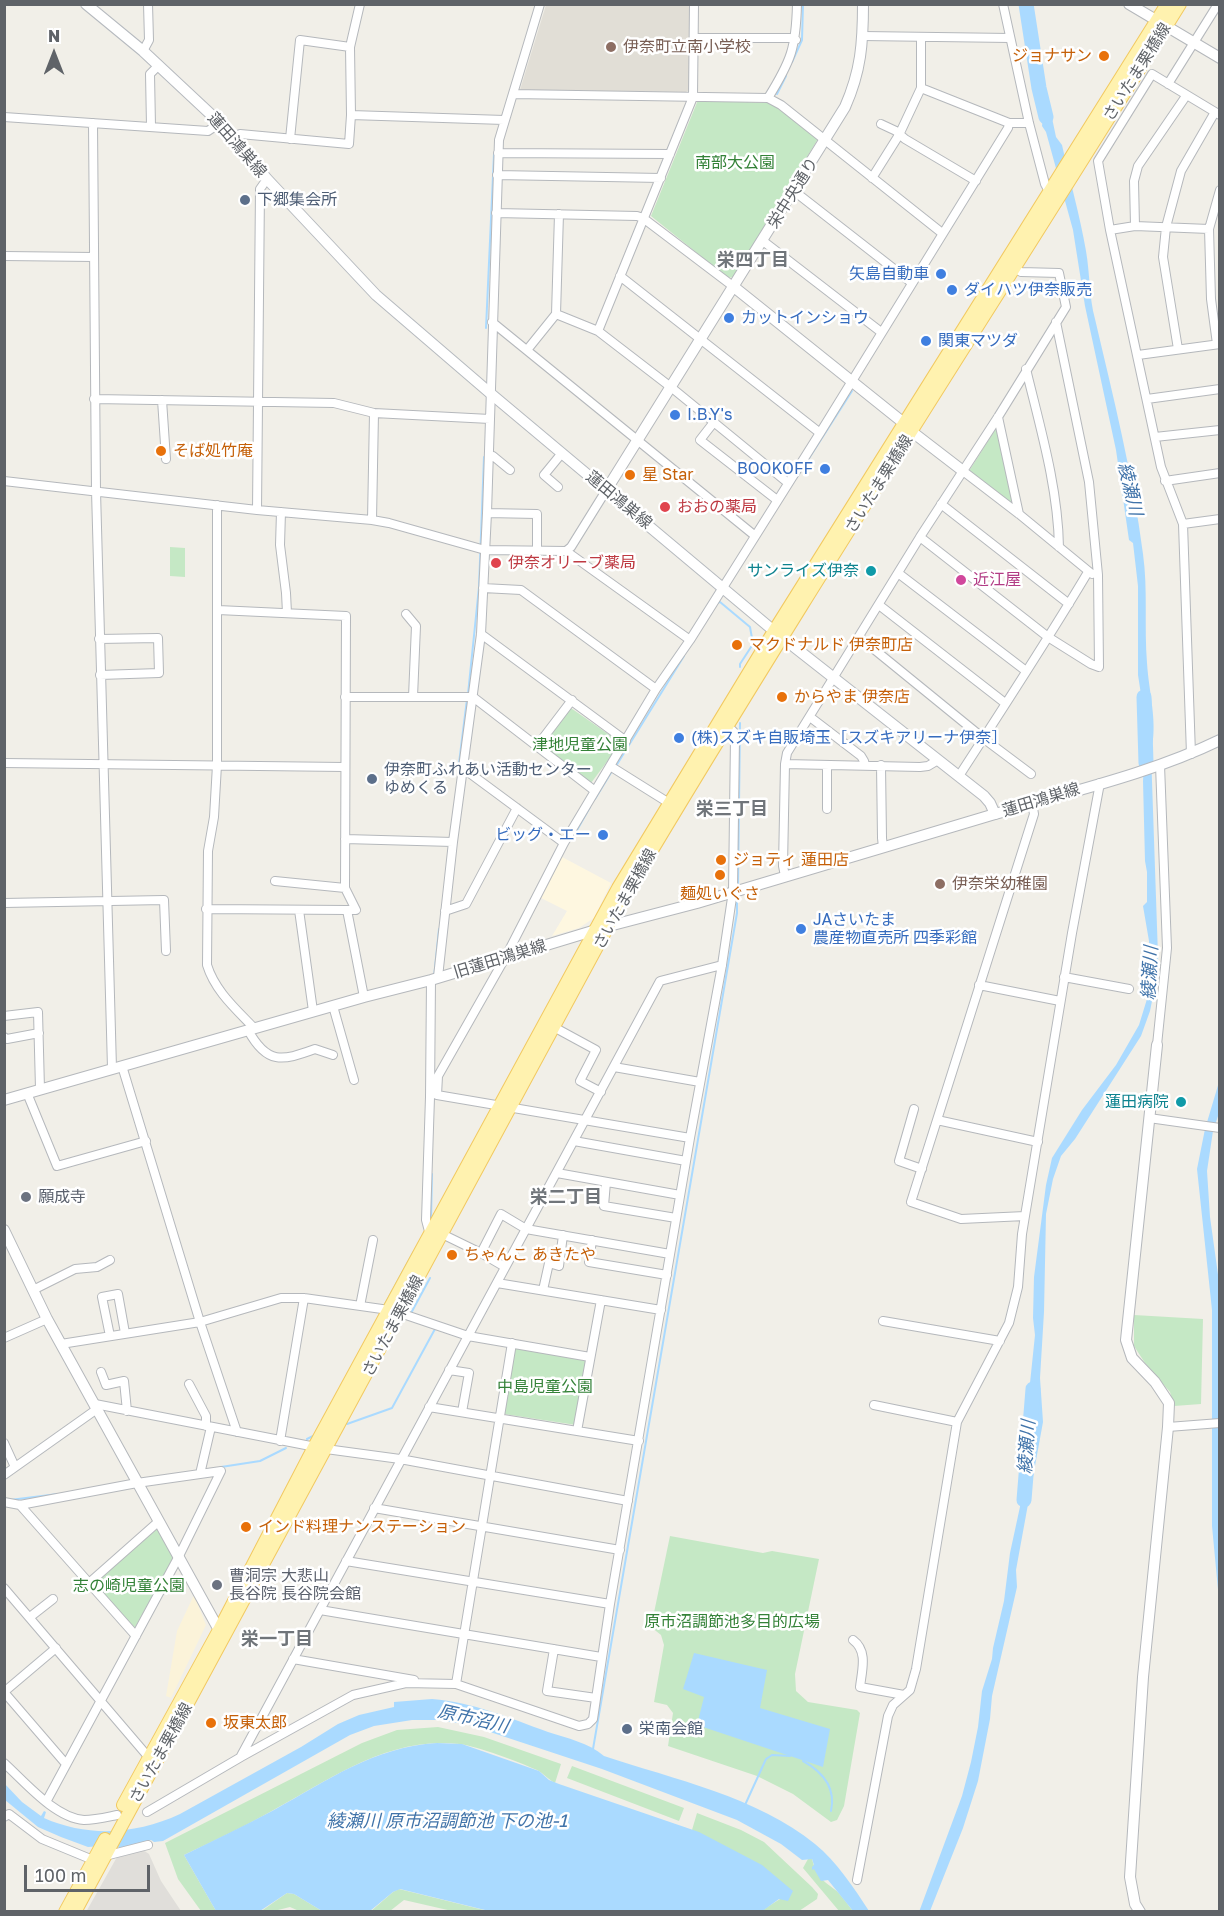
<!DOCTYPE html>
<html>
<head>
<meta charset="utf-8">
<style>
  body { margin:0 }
  #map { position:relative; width:1224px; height:1916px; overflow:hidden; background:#f1efe8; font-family:"Golos Text",sans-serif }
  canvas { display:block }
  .frame { position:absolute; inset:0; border:6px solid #5f6368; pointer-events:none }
  .north { position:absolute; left:24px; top:24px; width:60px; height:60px; -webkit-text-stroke:4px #fff; paint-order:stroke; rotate:0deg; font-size:16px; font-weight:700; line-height:24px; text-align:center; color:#5f6368 }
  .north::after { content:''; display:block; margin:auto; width:21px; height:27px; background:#5f6368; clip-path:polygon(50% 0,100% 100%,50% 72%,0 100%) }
  .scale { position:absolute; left:24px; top:1865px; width:126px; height:27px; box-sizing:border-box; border:3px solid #5f6368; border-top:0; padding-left:8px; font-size:18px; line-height:21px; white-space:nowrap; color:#5f6368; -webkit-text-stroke:4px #fff; paint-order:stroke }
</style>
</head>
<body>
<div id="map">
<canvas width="1224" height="1916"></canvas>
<div class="frame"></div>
<div class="north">N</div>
<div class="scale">100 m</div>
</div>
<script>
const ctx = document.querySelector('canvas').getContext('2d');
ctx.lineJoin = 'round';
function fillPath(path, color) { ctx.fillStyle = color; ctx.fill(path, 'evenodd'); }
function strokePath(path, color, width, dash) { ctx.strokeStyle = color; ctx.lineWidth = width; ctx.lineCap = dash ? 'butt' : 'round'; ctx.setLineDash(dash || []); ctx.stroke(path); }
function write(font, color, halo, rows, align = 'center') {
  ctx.font = font + ' "Golos Text","Noto Sans JP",sans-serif'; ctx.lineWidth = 5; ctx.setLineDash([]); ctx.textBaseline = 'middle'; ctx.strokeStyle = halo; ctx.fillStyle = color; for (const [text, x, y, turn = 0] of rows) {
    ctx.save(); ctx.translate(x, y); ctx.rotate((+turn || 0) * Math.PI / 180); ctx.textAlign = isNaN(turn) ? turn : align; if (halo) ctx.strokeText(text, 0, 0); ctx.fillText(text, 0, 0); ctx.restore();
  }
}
const commercial = new Path2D(`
  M562,857L611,883L594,918L579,928L552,936L567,911L539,897Z`);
const industrial = new Path2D(`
  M143,1850L149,1854L161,1881L181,1911L86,1912L117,1857Z`);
const education = new Path2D(`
  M546,5H689V90L686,92L520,90Z`);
const green = new Path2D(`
  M698,100L772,103L818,139L733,277L728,278L651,216Z
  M995,430L999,431L1015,502L1010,503L969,471Z
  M170,547L185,548V577L170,576Z
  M568,706L621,743L591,783L539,746Z
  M1134,1315L1203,1319L1201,1404L1174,1406L1170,1392L1145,1363L1134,1346Z
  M515,1348L586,1360L576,1425L504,1414Z
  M157,1529L175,1556L134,1629L93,1584Z
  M670,1536L763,1553L772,1551L819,1559L795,1674L796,1691L808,1702L857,1710L860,1713L844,1806L837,1820L831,1822L793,1794L757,1776L668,1746L673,1713L667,1705L654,1702L664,1645L661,1635L651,1627Z
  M438,1727L484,1737L561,1764L555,1783C548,1779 543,1773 537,1770C519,1762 477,1746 459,1744C388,1736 329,1780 270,1812C242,1828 213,1841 184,1855L216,1911H201L178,1879L165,1843L362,1743L397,1730Z
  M572,1766L684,1808L679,1821L567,1778Z
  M697,1813L741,1830L764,1842L812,1887L818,1894L817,1899L799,1911H761L780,1899L692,1830Z
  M808,1859H812C817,1877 820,1878 834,1889C841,1894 847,1904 853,1911H839L803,1868Z
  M399,1889L488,1911H452L404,1900L390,1911L370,1912L393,1892Z
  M287,1893L294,1894L322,1911H299L290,1907L274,1911L260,1912Z`);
const sand = new Path2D(`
  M194,1595L206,1625L171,1698L166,1696L177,1631Z`);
const water = new Path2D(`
  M1047,94L1056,137L1062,145C1070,181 1080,216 1086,251C1090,274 1089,297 1095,319C1113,396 1133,475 1143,554C1148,590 1144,626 1147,663C1149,694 1158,722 1151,752L1158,956L1155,986L1150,1011L1141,1036L1075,1139L1061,1156L1053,1179L1046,1214L1044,1312L1040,1378L1043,1422L1016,1570L1017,1587L992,1696L990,1719L978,1781L963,1828L930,1911L919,1912L962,1796L971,1762L978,1727L982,1691L992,1659L993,1648L1004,1601L1010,1553L1029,1465L1031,1439L1030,1383L1035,1335L1033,1318L1034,1277L1046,1185L1052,1158L1082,1110L1116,1065L1139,1025L1147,999L1150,966L1149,941L1143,906L1147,902V872L1145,861L1143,781L1146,727L1138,675V586L1133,543L1129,540L1116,450L1085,306L1073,230L1046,132L1042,126L1043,118L1039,97Z
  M1219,1082V1113L1213,1131L1207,1171L1210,1217L1220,1289L1219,1600L1212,1526V1310L1197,1169L1205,1129Z
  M694,1653L767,1670L760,1708L830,1729L823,1767L697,1725L704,1697L683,1689Z
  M432,1699C473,1702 509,1718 548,1732C567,1738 589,1743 604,1756C673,1779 758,1797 815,1844C837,1862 854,1888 869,1911H853L828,1880L821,1881L814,1869L812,1870V1867L814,1865L812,1859L802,1860L781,1844L737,1820L602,1769L469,1725L440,1720H412L374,1726L350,1735L163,1841L154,1842L151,1840L119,1848L117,1845L88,1847L61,1837L38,1827L5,1800L4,1783L22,1802L41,1816L44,1811L46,1812L44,1818C89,1838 137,1834 180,1814L301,1747L338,1724L359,1715L394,1707V1702Z
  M437,1743L462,1744L499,1757L539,1771L549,1780L559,1784L699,1832L762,1865L793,1891L788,1901L779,1899L761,1912L489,1911L400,1889L393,1892L370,1911H322L294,1894L287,1893L260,1911H216L184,1855C214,1840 244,1826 274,1810C328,1780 374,1747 437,1743Z`);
const stream = new Path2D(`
  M792,62L802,40L803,4
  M777,94L786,76
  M486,328L494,154
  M797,477L852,391
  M717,603L720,602L750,627L753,644L740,664V667
  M468,694L479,587L484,457
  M616,766L684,656
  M458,771L467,699
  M595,799L612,771
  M572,839L590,807
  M738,886L740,723
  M434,977L439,929
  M431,1220L432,1174
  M384,1306L414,1251
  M410,1315L430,1278
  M347,1424L392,1408L435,1329
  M307,1439L315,1435
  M221,1467L260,1461L286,1448
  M10,1500L58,1494
  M593,1749L737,913V894
  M803,1761C823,1772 836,1788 831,1811
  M745,1805L766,1759L772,1755L790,1756`);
const river = new Path2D(`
  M1026,4L1039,88L1046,117
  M1144,697L1146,763
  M1024,1500L1033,1389`);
const minor = new Path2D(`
  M1003,4L1029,123L1045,184L1050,193
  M863,36L1010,38
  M695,38H790L796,40
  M143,51L149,40L148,4
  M1168,84L1218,4
  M921,88L1009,123H1029
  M513,94L768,98L781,105L942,233
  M768,98C791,61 796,48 797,4
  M351,115L504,120
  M4,117L208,131L220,123
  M93,123L96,491L112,1068
  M881,124L896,131L905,139L976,181
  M151,126L150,74L159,65
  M234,138L240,134L349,144L351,115L350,47L360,4
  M290,139L300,40L350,47
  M498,153L670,154
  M497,175L661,178
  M872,178L899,135L921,88V38
  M794,191L912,283
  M496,213L637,216L643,218L734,287
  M1135,226L1134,181L1138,166L1186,96
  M1110,230L1135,226L1209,229
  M763,241L881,332
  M4,256L94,257
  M620,276L820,433
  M556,314L598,331L672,388L788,483
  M492,322L754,535
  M598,331L693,97L694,4
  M1217,344L1211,299L1209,229L1220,190
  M1178,349L1163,257L1166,227L1181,171L1215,112
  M527,350L556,314L559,214
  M1138,355L1220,344
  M1026,369C1040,427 1058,487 1059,547
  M94,399L334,403L374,413L490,419
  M1147,399L1220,389
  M162,400L166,459
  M998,417L1019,514
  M714,422L700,440L777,500
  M1155,437L1220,430
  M489,456H493L510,470
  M963,471L1019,514L1092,574
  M4,481L257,510L372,520L389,523L485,550L566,551L690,640
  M1165,481L1220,473
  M558,487L544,475L562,453
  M941,504L1069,604
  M217,505V765L214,817L208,851L207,965C215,991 236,1009 254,1028
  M257,510L260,189L267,179
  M281,512L280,545L286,593L287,613
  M487,513L537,514V551
  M372,520L374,413
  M1183,524L1220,519
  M920,537L1048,637L1091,664L1099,667L1098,575L1089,482L1056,322
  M566,551L571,547L607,489
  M898,573L1026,671
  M483,588L521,590L656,689
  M879,605L1005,703
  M218,610L346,616L345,888L356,910H347L364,997
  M406,614L416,626L413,697
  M481,634L626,741
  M859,637L983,738L1031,774
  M99,639L158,638L159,673L100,675
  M345,697H473L595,791
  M810,717L861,756L864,761L865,765
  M537,746L572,700
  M1191,754L1183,524L1161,467L1110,230L1098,161L1152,74L1220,115
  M4,763L344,767
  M785,764L920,767L928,766L938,760
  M881,765L882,838L883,847
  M610,766L669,803
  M464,769L564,843
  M959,776C1003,708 1047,641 1088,572
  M827,809V765
  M345,839L453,842
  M785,876L783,866L785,764L787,753L920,537L998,417L1066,307L1059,273L1021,272L1014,268
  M275,881L345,888
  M4,903L164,900L166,951
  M206,909L347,910
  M299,910L313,1011
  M445,911L466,904L517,808
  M438,977L453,842L481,634L487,513L499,140L540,4
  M1064,977L1129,989
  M979,985L1060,1001
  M333,1006L354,1080
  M4,1016L38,1012L40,1089
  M550,1025L596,1050L580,1081L601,1092
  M248,1030C267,1065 282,1061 315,1049L333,1055
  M4,1037L7,1039L39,1033
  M1157,1045L1167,948L1160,765
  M122,1066L200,1322L237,1432
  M614,1067L700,1082
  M27,1093L57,1166L146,1141
  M914,1109L899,1161L922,1169
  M1149,1118L1220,1128
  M937,1120L1038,1142
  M690,1138L437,1095L438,1076L505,958L564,843L595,791L656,689L690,640L820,433L1008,128L1009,123
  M574,1141L686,1161
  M557,1173L680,1195
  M606,1182L604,1206L676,1218
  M1025,1216L961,1219L911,1202L1034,814L1032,803
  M442,1234L481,1253
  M430,1235L426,1220L430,1097L431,980
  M592,1240L589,1262L667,1275
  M505,1267L481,1253L501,1214L526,1229L670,1254
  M497,1283L661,1310
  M33,1290L75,1269L97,1267L110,1260
  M543,1290L549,1263L559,1266L563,1235
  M360,1306L373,1240
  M400,1313L468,1336L590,1357
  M883,1321L1000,1341
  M110,1336L102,1297L118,1294L125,1333
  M4,1338L47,1319
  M61,1344L200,1322L281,1298H304L389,1310
  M449,1370L469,1373L462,1412
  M101,1372L106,1385L124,1381L127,1411
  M189,1384L206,1416V1426
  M95,1404L326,1449L400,1459L628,1501
  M874,1405L957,1422
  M429,1407L639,1441
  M1168,1427L1220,1423
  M577,1431L601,1300
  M280,1441L304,1298
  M4,1443L15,1467
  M200,1474L211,1427
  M4,1475L97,1409
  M4,1502L20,1505L137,1483L221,1471L179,1556L46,1802
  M20,1505L136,1636
  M374,1508L620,1550
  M346,1561L610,1604
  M89,1583L158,1522
  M4,1588L151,1760
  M320,1610L601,1657
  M30,1617L53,1599
  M853,1640C868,1651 862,1670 860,1687L904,1695
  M554,1649L547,1691L596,1698
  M293,1659L414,1680
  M456,1684L512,1343
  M4,1692L66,1764
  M4,1692L56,1648
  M241,1756L660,981L722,965
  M4,1763C25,1782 55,1818 84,1820C95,1820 107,1817 117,1815
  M147,1812L241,1757L353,1695L406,1683L456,1684L579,1726L588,1724L593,1719L610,1604L690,1138L722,965L733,891L735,737L734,732L728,726
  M4,1817L9,1814L42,1839L93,1860
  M105,1856L148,1845
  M857,1880L888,1716L893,1705L910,1690L916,1669L957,1422L1009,1323L1018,1287L1022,1234L1072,933L1100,783`);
const tertiary = new Path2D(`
  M1129,4L1220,58
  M734,287L905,424
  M911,431L963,471
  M607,489L845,107C861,71 863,43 863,4
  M4,1100L364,997L431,980L609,926L697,903L995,814
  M4,1230L47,1319L219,1630L223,1632
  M1140,1912L1135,1904L1130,1877L1143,1677L1168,1427L1169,1403L1155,1382L1132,1358L1126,1340L1157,1045`);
const secondary = new Path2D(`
  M86,4L143,51L220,123L267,179L376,295L490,393L774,631L984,796L990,803L995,814C1069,792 1150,774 1220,740`);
const primary = new Path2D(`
  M123,1805L219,1630L314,1447L618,888L774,631L1167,4
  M65,1912L105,1839
  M75,1912L624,897C803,596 995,302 1180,4`);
const markers = [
  [611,47,6,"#8d6e63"],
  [1104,56,6,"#e8710a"],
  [245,200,6,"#5c6f8a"],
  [941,274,6,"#3f7fe0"],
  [952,290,6,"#3f7fe0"],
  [729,318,6,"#3f7fe0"],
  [926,341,6,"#3f7fe0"],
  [675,415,6,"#3f7fe0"],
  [161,451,6,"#e8710a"],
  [825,469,6,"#3f7fe0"],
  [630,475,6,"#e8710a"],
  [665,507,6,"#e0444e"],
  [496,563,6,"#e0444e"],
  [871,571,6,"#0f9aa8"],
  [961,580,6,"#d1479c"],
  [737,645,6,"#e8710a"],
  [782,697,6,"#e8710a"],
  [679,738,6,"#3f7fe0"],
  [372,779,6,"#5c6f8a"],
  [603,835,6,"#3f7fe0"],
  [721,860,6,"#e8710a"],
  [720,875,6,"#e8710a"],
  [940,884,6,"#8d6e63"],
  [801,929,6,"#3f7fe0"],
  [1181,1102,6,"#0f9aa8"],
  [26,1197,6,"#6b7280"],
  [452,1255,6,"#e8710a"],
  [246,1527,6,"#e8710a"],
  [217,1585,6,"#6b7280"],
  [211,1723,6,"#e8710a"],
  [627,1729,6,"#5c6f8a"]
];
const educationNames = [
  ["伊奈町立南小学校",623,47],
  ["伊奈栄幼稚園",952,884]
];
const foodNames = [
  ["ジョナサン",1092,56,"right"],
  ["そば処竹庵",173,451],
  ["星 Star",642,475],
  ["マクドナルド 伊奈町店",749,645],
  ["からやま 伊奈店",794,697],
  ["ジョティ 蓮田店",733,860],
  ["麺処いぐさ",720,894,"center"],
  ["ちゃんこ あきたや",464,1255],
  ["インド料理ナンステーション",258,1527],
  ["坂東太郎",223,1723]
];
const streetNames = [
  ["さいたま栗橋線",1137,72,-58],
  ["蓮田鴻巣線",237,145,49],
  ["栄中央通り",793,193,-58],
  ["さいたま栗橋線",879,484,-58],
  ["蓮田鴻巣線",619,500,40],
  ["蓮田鴻巣線",1041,800,-17],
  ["さいたま栗橋線",625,899,-61],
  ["旧蓮田鴻巣線",500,959,-17],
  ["さいたま栗橋線",393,1326,-62],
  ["さいたま栗橋線",161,1753,-61]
];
const parkNames = [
  ["南部大公園",735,163],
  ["津地児童公園",580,745],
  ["中島児童公園",545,1387],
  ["志の崎児童公園",129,1586],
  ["原市沼調節池多目的広場",732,1622]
];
const serviceNames = [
  ["下郷集会所",257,200],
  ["伊奈町ふれあい活動センター",384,770],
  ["ゆめくる",384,788],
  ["栄南会館",639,1729]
];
const shopNames = [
  ["矢島自動車",929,274,"right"],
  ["ダイハツ伊奈販売",964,290],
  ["カットインショウ",741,318],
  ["関東マツダ",938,341],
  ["I.B.Y's",687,415],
  ["BOOKOFF",813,469,"right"],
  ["(株)スズキ自販埼玉［スズキアリーナ伊奈］",691,738],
  ["ビッグ・エー",591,835,"right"],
  ["JAさいたま",813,920],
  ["農産物直売所 四季彩館",813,938]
];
const healthNames = [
  ["おおの薬局",677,507],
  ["伊奈オリーブ薬局",508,563]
];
const cultureNames = [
  ["サンライズ伊奈",859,571],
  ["蓮田病院",1169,1102]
];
const hotelNames = [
  ["近江屋",973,580]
];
const worshipNames = [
  ["願成寺",38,1197],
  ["曹洞宗 大悲山",229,1576],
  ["長谷院 長谷院会館",229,1594]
];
const neighbourhoodNames = [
  ["栄四丁目",753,260],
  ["栄三丁目",732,809],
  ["栄二丁目",566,1197],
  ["栄一丁目",277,1639]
];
const waterNames = [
  ["綾瀬川",1130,489,77],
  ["綾瀬川",1150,973,-87],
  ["綾瀬川",1027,1447,-86],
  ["原市沼川",473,1719,13],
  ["綾瀬川 原市沼調節池 下の池-1",447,1821]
];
fillPath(commercial, '#fef7e0');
fillPath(industrial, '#e0deda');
fillPath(education, '#e1ded6');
fillPath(green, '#c5e8c5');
fillPath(sand, '#fbf3d9');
fillPath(water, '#aadaff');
strokePath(stream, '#aadaff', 2);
strokePath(river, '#aadaff', 15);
strokePath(minor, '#b5b8bc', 10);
strokePath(tertiary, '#b5b8bc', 12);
strokePath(secondary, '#b6babf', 12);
strokePath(primary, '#f2c960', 14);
strokePath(minor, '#fff', 8);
strokePath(tertiary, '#fff', 10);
strokePath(secondary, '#fff', 10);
strokePath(primary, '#fff2af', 12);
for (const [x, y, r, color] of markers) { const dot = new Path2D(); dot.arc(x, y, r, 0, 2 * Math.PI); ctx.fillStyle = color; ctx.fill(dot); strokePath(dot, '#fff', 2); }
write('16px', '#785e54', '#fff', educationNames, 'left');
write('16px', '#c56008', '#fff', foodNames, 'left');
write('16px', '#5f6368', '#fff', streetNames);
write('16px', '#348238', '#fff', parkNames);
write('16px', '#4e5e75', '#fff', serviceNames, 'left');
write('16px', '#366cbe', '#fff', shopNames, 'left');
write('16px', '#be3a42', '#fff', healthNames, 'left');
write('16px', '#0d838f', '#fff', cultureNames, 'right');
write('16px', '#b23c85', '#fff', hotelNames, 'left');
write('16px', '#5b616d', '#fff', worshipNames, 'left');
write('bold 18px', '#70757a', '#fff', neighbourhoodNames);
write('italic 18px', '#4174aa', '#fff', waterNames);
</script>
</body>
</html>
